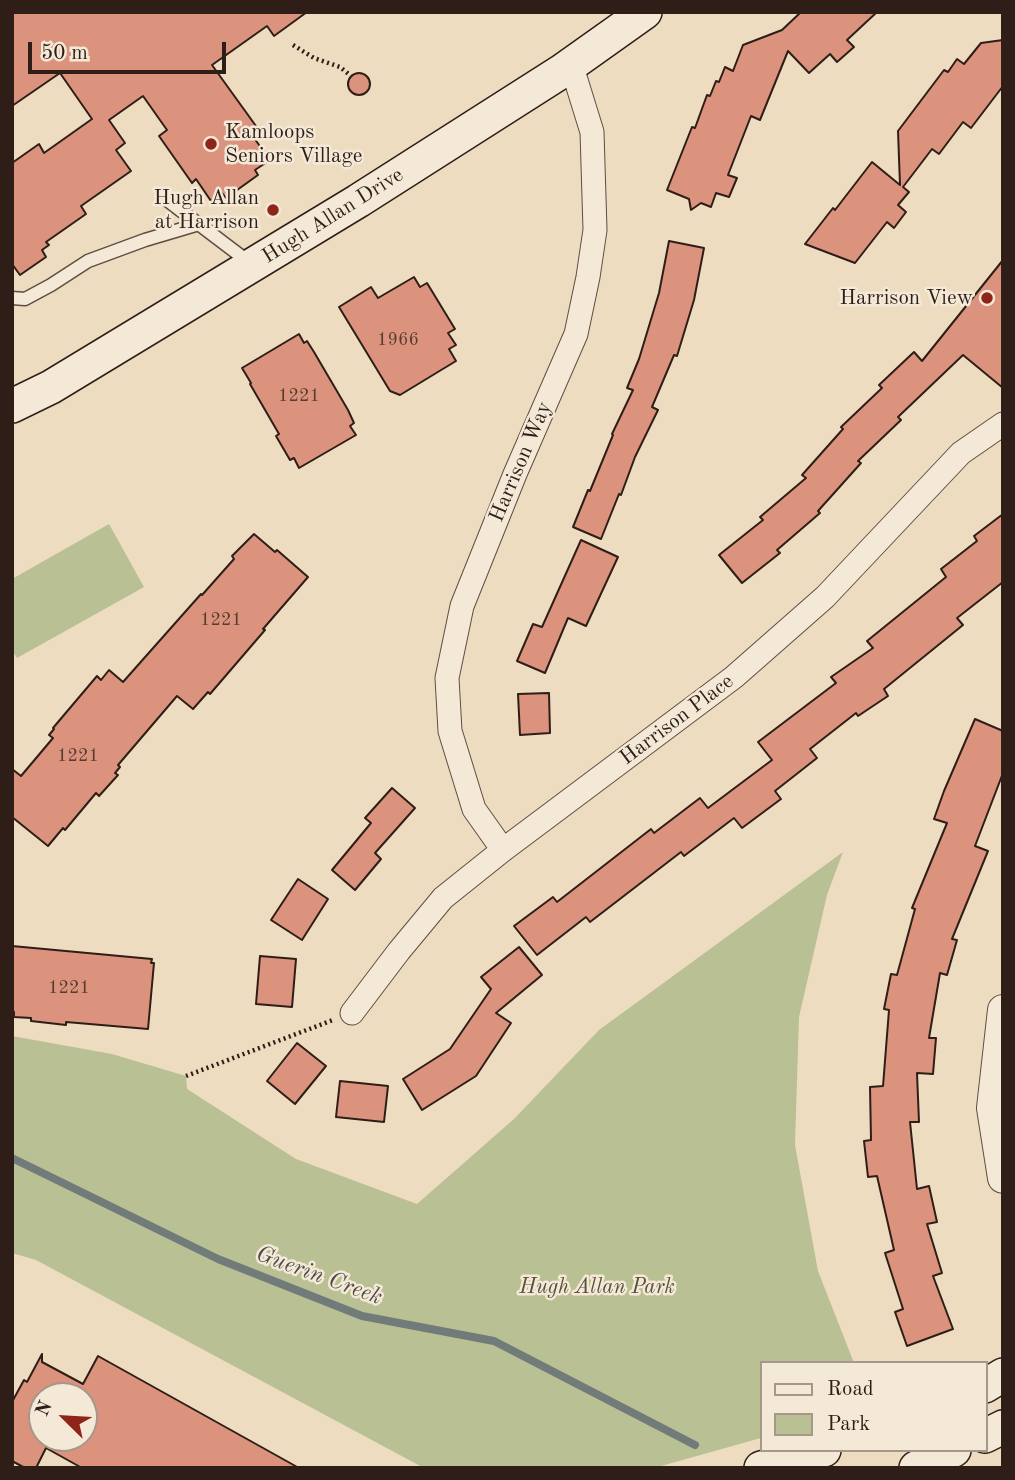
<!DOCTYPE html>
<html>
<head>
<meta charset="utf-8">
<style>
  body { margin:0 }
  #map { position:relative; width:1015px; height:1480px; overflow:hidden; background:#eedcc1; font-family:"Old Standard TT",serif }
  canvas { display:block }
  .frame { position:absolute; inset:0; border:14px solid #2e1e17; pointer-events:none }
  .legend { position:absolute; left:760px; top:1361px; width:228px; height:91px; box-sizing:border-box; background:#f4e8d7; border:2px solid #a5978a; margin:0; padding:9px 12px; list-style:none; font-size:21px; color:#2e1e17 }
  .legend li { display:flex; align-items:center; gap:14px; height:35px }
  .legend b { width:35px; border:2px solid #a5978a }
  .north { position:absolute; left:28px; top:1382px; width:70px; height:70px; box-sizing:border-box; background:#f4e8d7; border:2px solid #a5978a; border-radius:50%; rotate:294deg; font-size:19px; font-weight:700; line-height:28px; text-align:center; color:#2e1e17 }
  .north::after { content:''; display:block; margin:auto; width:24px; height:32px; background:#8f2418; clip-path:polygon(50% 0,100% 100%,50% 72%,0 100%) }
  .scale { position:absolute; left:28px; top:42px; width:198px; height:32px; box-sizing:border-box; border:4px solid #2e1e17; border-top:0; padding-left:9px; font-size:21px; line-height:24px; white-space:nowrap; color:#2e1e17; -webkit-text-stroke:5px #f4e8d7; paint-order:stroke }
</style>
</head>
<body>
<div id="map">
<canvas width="1015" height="1480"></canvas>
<div class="frame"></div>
<ul class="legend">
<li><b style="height:9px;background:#f4e8d7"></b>Road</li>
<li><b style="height:19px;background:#b9c093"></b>Park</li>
</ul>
<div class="north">N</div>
<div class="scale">50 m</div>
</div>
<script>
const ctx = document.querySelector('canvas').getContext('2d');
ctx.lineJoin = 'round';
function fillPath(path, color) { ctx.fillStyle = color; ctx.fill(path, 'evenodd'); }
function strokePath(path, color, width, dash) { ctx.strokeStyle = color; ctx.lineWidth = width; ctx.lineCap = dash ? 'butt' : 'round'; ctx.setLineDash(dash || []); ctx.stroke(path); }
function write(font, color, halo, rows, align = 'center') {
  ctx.font = font + ' "Old Standard TT",serif'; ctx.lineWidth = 5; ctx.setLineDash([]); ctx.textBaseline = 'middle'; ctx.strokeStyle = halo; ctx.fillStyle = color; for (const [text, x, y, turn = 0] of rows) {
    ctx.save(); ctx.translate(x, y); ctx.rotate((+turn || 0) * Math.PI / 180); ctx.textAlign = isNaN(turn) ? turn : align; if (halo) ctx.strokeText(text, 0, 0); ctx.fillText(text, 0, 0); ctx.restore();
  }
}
const green = new Path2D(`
  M109,524L144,587L17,658L12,650V579Z
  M843,852L827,895L799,1017L795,1145L818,1271L854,1363H761V1438L654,1468H424L36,1260L12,1253V1036L112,1054L186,1076L187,1089L296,1159L417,1204L514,1119L599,1030Z`);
const stream = new Path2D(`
  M12,1158L218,1259L362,1316L494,1341L695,1445`);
const building = new Path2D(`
  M12,12H307L274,36L267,26L212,65L261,133L254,138L270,160L255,170L258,175L226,198L222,193L211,201L196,179L192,183L159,136L167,130L143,96L109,120L125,143L116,150L131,171L81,206L86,214L46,242L49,245L42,250L46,257L20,275L12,264V163L39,144L44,153L92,119L60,73L12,106Z
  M801,12H877L847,40L854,47L837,62L830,54L809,73L788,51L760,120L751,116L728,175L737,178L729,197L716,193L711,207L701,203L691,210L689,199L667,190L692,127L695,128L707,95L710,96L716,81L719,82L725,67L733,71L743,45L782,30Z
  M1003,40V86L971,128L963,122L939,154L932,149L903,187L909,192L898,205L906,212L894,228L887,222L855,263L805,244L833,208L835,210L872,162L900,185L898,131L944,70L948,72L957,59L964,64L981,43Z
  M348 84a11 11 0 1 1 22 0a11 11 0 1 1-22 0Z
  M669,241L704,248L694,300L677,356L674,355L652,407L658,410L635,457L621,495L619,494L601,539L573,527L588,490L590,491L613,435L612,434L633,390L627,388L639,359L659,293Z
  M1003,260V388L963,355L898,417L901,420L858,461L861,463L818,511L820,513L777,550L780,553L742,583L719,555L763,520L760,517L806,478L802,475L843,429L841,427L882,388L879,385L914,352L922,361Z
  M414,277L420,287L427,283L455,329L448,333L456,345L449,349L456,361L400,395L390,391L339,307L371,287L378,298Z
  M299,334L304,343L307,341L314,352L348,410L354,423L350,426L356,435L299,468L294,458L290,460L276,436L279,434L250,384L251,383L242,368Z
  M1003,514V582L957,618L963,625L884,689L888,696L858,716L856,713L810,749L817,758L775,791L781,799L742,828L734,818L684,856L681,852L590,922L586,917L537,955L514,926L553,897L557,902L651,829L654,833L700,798L708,808L772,760L758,742L836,683L831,677L873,648L867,641L946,577L941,569L977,541L974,536Z
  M254,534L275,552L277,550L308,577L263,629L265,630L210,694L208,692L193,709L177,696L118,765L120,767L115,773L118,775L99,796L96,793L65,830L63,828L48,846L12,817V769L21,776L53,738L49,735L54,729L53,728L97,676L101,680L109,670L123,682L201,594L202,595L234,559L232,556Z
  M581,540L618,557L586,626L568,618L545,673L517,661L533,624L542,627Z
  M549,693L550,733L520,735L518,694Z
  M975,719L1003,731V773L975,846L988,851L952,939L957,940L947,975L940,973L929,1038H936L933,1074L917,1073L919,1122H910L917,1189L929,1186L937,1222L927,1224L942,1273L933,1276L953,1329L907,1346L895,1312L903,1309L885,1253L894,1250L877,1176L868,1177L864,1141L871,1140L870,1087L883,1086L889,1010L884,1009L891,974L897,975L915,909L912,908L947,823L934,819L944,791Z
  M392,788L415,808L375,853L381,859L355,890L332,870L371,823L365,818Z
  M298,879L328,899L302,940L271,920Z
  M12,946L152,959L151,963H154L148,1029L66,1022V1025L31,1021V1018L14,1017V1012L12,1011Z
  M519,947L542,975L496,1013L511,1023L476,1076L422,1110L403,1079L450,1049L491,989L481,977Z
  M260,956L296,959L292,1007L256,1004Z
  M297,1043L326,1066L295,1104L267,1081Z
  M340,1081L388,1086L384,1122L336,1117Z
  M42,1354V1362L83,1384L98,1356L299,1468H82L46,1448L36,1468H25L12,1461V1402L24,1380L27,1382ZM42,1396H84V1438H42Z`);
const path = new Path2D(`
  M293,45L314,58L340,67L351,76
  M186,1076L333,1020`);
const service = new Path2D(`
  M163,197L250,263
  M12,298L25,299L51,285L88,261L145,240L199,224`);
const minor = new Path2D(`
  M503,850L474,809L450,731L447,678L462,606L515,474L576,334L588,277L595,230L592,132L571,64
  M352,1013L399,951L443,898L503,850L734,677L825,597L961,453L1003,424`);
const tertiary = new Path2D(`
  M1003,1010L992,1108L1003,1178`);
const secondary = new Path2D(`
  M12,406L51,387L358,201L562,71L645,12
  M985,1386L1003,1375
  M985,1436L1003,1427
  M761,1468L824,1450
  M916,1468L954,1450`);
const markers = [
  [211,144,7,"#8f2418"],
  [273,210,7,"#8f2418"],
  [987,298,7,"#8f2418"]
];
const numberNames = [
  ["1966",398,340],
  ["1221",299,396],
  ["1221",221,620],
  ["1221",78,756],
  ["1221",69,988]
];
const poiNames = [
  ["Kamloops",225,132,"left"],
  ["Seniors Village",225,156,"left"],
  ["Hugh Allan",259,198],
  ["at Harrison",259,222],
  ["Harrison View",973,298]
];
const streetNames = [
  ["Hugh Allan Drive",333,216,-32],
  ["Harrison Way",521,462,-67],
  ["Harrison Place",677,720,-37]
];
const parkNames = [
  ["Hugh Allan Park",597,1287]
];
const waterNames = [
  ["Guerin Creek",319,1276,20]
];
fillPath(green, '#b9c093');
strokePath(stream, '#717b7a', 8);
fillPath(building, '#db937d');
strokePath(building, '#2e1e17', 2);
strokePath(service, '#5e4e42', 15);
strokePath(minor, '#5e4e42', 25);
strokePath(tertiary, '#5e4e42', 32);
strokePath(secondary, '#2e1e17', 36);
strokePath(path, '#2e1e17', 4.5, [2, 3.5]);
strokePath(service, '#f4e8d7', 12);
strokePath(minor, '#f4e8d7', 23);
strokePath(tertiary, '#f4e8d7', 30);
strokePath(secondary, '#f4e8d7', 33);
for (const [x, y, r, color] of markers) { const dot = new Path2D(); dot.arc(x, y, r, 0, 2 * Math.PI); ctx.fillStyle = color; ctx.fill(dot); strokePath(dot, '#f4e8d7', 2.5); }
write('18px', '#593b30', null, numberNames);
write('21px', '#2e1e17', '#f4e8d7', poiNames, 'right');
write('21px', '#2e1e17', '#f4e8d7', streetNames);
write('italic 21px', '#584f3c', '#f4e8d7', parkNames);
write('italic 23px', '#4f4c49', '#f4e8d7', waterNames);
</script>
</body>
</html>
